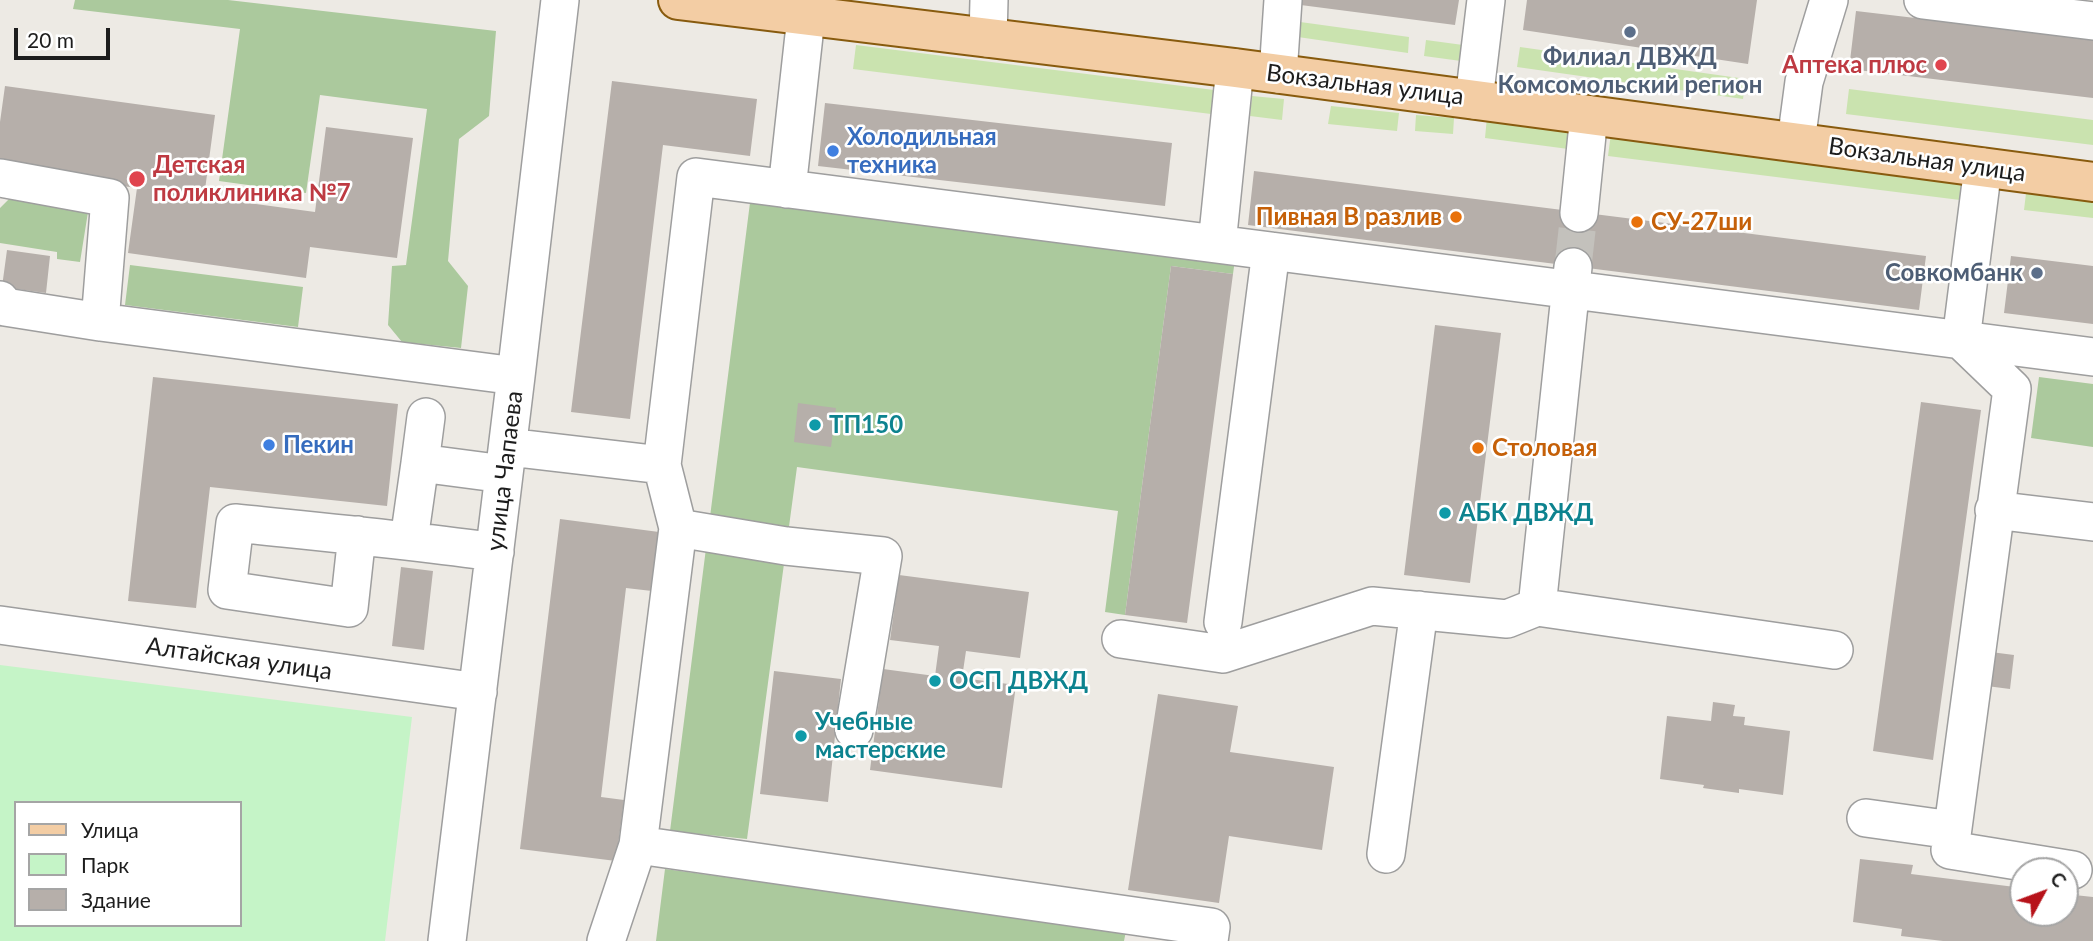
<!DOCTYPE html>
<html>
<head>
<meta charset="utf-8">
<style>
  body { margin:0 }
  #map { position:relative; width:2093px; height:941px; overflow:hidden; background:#edeae4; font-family:Lato,sans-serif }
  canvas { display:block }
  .legend { position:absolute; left:14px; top:801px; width:228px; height:126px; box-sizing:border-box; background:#fff; border:2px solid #a5a5a5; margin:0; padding:9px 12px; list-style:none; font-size:21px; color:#1d1d1d }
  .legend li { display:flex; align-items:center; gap:14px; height:35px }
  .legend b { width:35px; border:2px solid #a5a5a5 }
  .north { position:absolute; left:2009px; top:857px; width:70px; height:70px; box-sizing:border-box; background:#fff; border:2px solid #a5a5a5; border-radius:50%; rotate:49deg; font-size:19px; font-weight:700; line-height:28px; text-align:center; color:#1d1d1d }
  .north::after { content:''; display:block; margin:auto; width:24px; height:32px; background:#b7131a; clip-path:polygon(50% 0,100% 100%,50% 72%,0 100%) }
  .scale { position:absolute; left:14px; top:28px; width:96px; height:32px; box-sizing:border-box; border:4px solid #1d1d1d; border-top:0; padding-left:9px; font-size:21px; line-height:24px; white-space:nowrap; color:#1d1d1d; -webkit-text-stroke:5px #fff; paint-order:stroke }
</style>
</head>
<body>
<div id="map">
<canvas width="2093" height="941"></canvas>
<ul class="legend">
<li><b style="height:9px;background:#f3cda4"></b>Улица</li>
<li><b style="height:19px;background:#c5f4c7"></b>Парк</li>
<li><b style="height:19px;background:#b6afaa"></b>Здание</li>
</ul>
<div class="north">С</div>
<div class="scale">20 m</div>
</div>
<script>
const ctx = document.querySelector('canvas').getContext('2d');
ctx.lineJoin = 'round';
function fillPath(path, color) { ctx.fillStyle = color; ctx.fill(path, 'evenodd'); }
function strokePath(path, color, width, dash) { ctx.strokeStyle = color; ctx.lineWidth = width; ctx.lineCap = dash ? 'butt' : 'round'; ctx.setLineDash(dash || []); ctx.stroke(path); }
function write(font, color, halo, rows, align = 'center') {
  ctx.font = font + ' Lato,sans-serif'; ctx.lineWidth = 5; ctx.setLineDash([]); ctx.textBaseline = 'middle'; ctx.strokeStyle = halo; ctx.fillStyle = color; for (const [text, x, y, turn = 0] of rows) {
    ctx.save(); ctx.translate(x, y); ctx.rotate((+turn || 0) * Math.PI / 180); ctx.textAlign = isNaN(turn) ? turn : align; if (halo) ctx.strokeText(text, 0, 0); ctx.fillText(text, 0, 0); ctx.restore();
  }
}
const grass = new Path2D(`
  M1293,21L1409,37L1408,53L1291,36Z
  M1426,40L1463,45L1461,61L1424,56Z
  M856,45L1214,90L1211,114L853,69Z
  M1520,47L1746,79L1743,99L1517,67Z
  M1849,89L2093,120V145L1846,114Z
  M1252,96L1284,99L1282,120L1250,116Z
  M1331,106L1399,113L1397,131L1328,124Z
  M1416,115L1454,118L1453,134L1415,131Z
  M1487,117L1580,129L1576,150L1485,138Z
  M1611,133L1963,178L1960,200L1608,156Z
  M2027,185L2093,194V218L2024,210Z`);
const forest = new Path2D(`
  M75,0H228L496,31L489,116L459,139L448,261L468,286L461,348L402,342L388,325L392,266L406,265L427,109L320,95L306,193L219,181L240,29L73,9Z
  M752,187L1236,252L1233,274L1171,266L1125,615L1105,612L1118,511L797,467L747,839L670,831Z
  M12,196L88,212L80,262L57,259V252L0,243V208Z
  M130,265L303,287L298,327L125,305Z
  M2039,377L2093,384V447L2031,438Z
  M665,869L1126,931L1124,941H656Z`);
const park = new Path2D(`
  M0,665L412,717L385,941H0ZM16,803H240V925H16Z`);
const building = new Path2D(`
  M1294,0H1459L1455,25L1293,4Z
  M1527,0H1757L1748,64L1523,30Z
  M1856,11L2093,39V98L1849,69Z
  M612,81L757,99L750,156L663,145L630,419L571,412Z
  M5,86L215,115L204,197L315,212L326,127L413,138L397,258L310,247L306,278L128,253L137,188L0,169V122Z
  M825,103L1172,143L1165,206L818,166Z
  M1254,171L1926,256L1919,310L1248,225Z
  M7,250L50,256L46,293L2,287Z
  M2011,256L2093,266V324L2004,313Z
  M1171,266L1233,274L1187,623L1125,615Z
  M1435,325L1501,333L1470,583L1404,575Z
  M153,377L398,404L387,506L210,487L196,608L128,601Z
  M1921,402L1981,410L1933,760L1873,751Z
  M798,403L836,408L831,447L794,442Z
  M560,519L659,532L652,591L626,588L601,797L624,800L616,861L520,849Z
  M401,567L433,571L424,650L392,646Z
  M899,575L1029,592L1020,658L966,651L962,678L1016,685L1002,788L870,770L883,669L935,676L939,646L890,640Z
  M1983,651L2014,655L2010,689L1979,685Z
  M774,671L841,679L828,802L760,794Z
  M1158,694L1238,706L1230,752L1334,767L1322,850L1229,836L1219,903L1128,890Z
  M1713,702L1735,705L1733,716L1745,717L1744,725L1790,731L1783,795L1739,789V793L1703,788L1704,785L1660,779L1667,716L1711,721Z
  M1860,859L1913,865L1911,874L2023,888V913H2065V894L2093,897V941H1943L1901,936L1902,929L1853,922Z`);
const minorTunnel = new Path2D(`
  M1573,266L1579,213`);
const minor = new Path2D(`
  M1923,0L2093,21
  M988,38L989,0
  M1278,74L1283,0
  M1474,100L1486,0
  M1796,142L1804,82L1829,0
  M1983,167L1961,340L2012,389L1950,850L2073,870
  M0,178L110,198L100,322
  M787,189L806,17
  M1579,213L1589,115
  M1217,244L1235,68
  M1573,267L1537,607L1834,650
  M0,300L5,307L100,322L516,376
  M426,417L420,463L504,474
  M508,447L662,465
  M1994,510L2093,522
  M678,528L786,546L883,556L854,730
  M357,535L349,608L227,590L235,523C322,532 408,540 495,552
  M409,540L420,463
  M1223,622L1271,251
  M0,625L478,692
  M1121,639L1223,654L1372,606L1507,619L1537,607
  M1866,818L1952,830
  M638,845L1211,927L1209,941
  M1386,854L1419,610
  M447,941L516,376L560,0
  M606,941L638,845L678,528L662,465L696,177L2093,357`);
const major = new Path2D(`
  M678,0L1235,68L2093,182`);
const markers = [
  [1630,32,7,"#5c6f8a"],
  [1941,65,7,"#e0444e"],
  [833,151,7,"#3f7fe0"],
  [137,179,9,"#e0444e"],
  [1456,217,7,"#e8710a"],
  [1637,222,7,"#e8710a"],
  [2037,273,7,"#5c6f8a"],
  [815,425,7,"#0f9aa8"],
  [269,445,7,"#3f7fe0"],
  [1478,448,7,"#e8710a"],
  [1445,513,7,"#0f9aa8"],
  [935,681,7,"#0f9aa8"],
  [801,736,7,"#0f9aa8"]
];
const serviceNames = [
  ["Филиал ДВЖД",1630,57],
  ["Комсомольский регион",1630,85],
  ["Совкомбанк",2023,273,"right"]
];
const healthNames = [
  ["Аптека плюс",1927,65],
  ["Детская",153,165,"left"],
  ["поликлиника №7",153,193,"left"]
];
const streetNames = [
  ["Вокзальная улица",1365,85,7],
  ["Вокзальная улица",1927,160,8],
  ["улица Чапаева",505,471,-83],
  ["Алтайская улица",239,659,8]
];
const shopNames = [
  ["Холодильная",847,137],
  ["техника",847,165],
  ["Пекин",283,445]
];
const foodNames = [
  ["Пивная В разлив",1442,217,"right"],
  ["СУ-27ши",1651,222],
  ["Столовая",1492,448]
];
const cultureNames = [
  ["ТП150",829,425],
  ["АБК ДВЖД",1459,513],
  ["ОСП ДВЖД",949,681],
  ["Учебные",815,722],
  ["мастерские",815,750]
];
fillPath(grass, '#cae3af');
fillPath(forest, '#abc99d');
fillPath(park, '#c5f4c7');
fillPath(building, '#b6afaa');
strokePath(minorTunnel, '#c3c1bc', 37, [37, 18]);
strokePath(minor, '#9e9e9e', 40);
strokePath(major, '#885b0e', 42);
strokePath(minor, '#fff', 37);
strokePath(major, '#f3cda4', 38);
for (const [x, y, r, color] of markers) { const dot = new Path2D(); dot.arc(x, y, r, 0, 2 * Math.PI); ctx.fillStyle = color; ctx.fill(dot); strokePath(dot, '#fff', 2.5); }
write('bold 24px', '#4e5e75', '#fff', serviceNames);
write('bold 24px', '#be3a42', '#fff', healthNames, 'right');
write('24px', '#1d1d1d', '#fff', streetNames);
write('bold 24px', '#366cbe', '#fff', shopNames, 'left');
write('bold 24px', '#c56008', '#fff', foodNames, 'left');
write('bold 24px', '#0d838f', '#fff', cultureNames, 'left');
</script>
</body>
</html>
